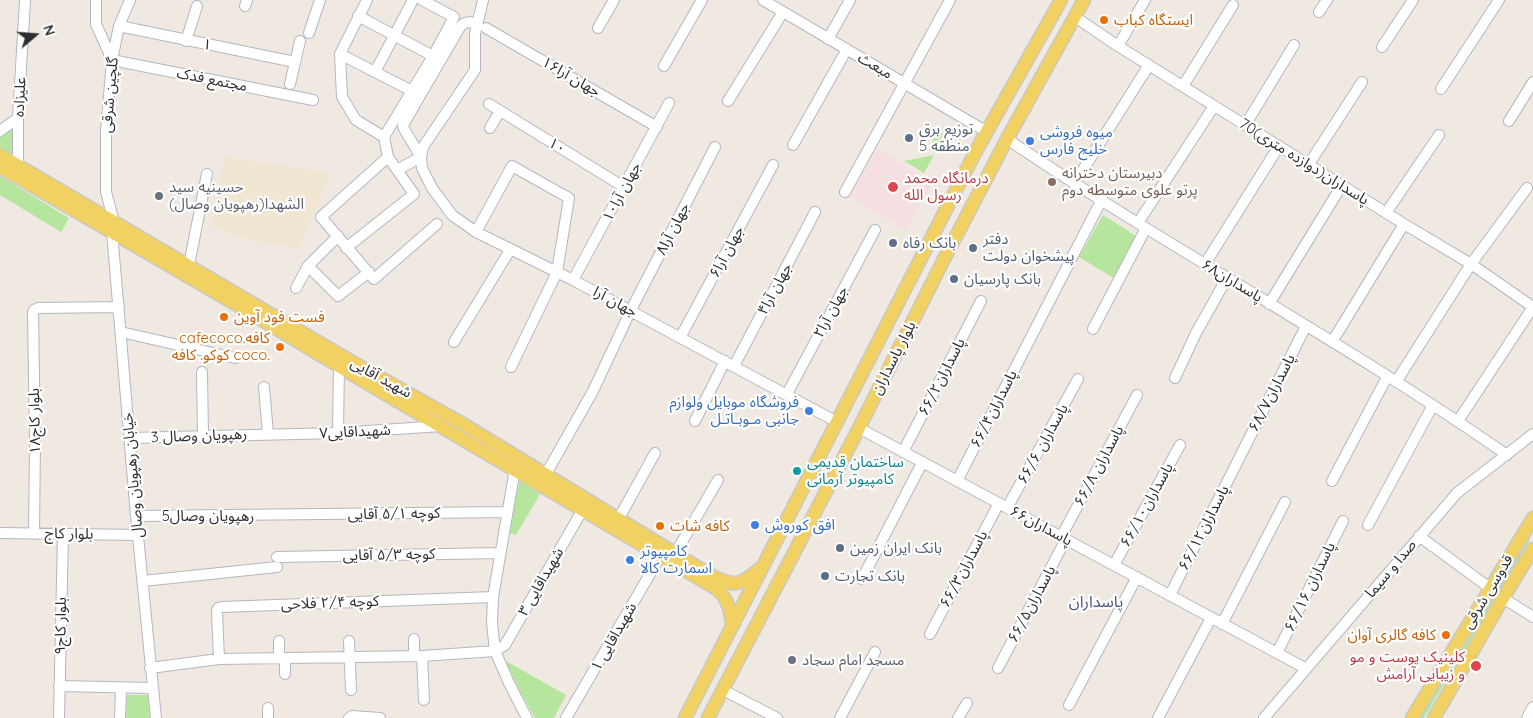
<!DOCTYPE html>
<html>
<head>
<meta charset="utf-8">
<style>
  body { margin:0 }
  #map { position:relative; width:1533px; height:718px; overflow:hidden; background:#efe9e1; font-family:Quicksand,sans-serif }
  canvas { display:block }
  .north { position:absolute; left:10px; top:10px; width:50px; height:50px; -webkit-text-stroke:4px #fff; paint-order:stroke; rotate:72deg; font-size:14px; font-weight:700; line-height:20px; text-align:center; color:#2e2e2e }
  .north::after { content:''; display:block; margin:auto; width:18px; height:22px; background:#2e2e2e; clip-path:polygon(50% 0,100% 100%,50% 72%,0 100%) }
</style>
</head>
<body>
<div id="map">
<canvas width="1533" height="718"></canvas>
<div class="north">N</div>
</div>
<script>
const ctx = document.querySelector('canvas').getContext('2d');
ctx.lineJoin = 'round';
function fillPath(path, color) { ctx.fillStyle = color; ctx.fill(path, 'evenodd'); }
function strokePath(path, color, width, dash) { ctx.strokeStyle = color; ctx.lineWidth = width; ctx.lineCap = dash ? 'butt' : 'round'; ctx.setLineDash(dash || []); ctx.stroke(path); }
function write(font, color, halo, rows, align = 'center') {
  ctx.font = font + ' Quicksand,"Noto Sans Arabic",sans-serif'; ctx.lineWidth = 4.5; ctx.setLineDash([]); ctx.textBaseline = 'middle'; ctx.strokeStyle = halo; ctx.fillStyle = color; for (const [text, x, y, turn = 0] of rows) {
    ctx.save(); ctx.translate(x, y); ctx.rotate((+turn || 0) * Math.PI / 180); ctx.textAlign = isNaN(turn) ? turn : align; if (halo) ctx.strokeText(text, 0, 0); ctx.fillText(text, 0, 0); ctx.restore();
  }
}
const education = new Path2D(`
  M224,157L331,173L299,248L251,240L212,227Z`);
const medical = new Path2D(`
  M878,149L933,183L905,230L849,196Z`);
const green = new Path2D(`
  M14,125L12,156L0,150V136Z
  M942,133L946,136L938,153L933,151L932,142L934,138Z
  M934,155L924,173L904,161Z
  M0,176L69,218L61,232L0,195Z
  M1103,215L1136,236L1115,279L1079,257Z
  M520,480L540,494L516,535L508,533Z
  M1528,538L1530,540L1424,718H1420Z
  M506,661L566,695L554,718H535L519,689Z
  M127,695H148L150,718H126Z`);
const minor = new Path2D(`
  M96,0V24L112,60L313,100
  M367,0L340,54L342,97L356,120L384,137
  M483,0L475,34V70L423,147L421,157L422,168L432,188L452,215L476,232L573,280L837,422
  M763,0L987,132
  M245,6L247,0
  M1319,12L1327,0
  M358,16L433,56
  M1075,17L1118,46L1404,224L1471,264L1533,307L1458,421
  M119,26L295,62
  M486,28L657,127
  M598,28L614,0
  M309,33L320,0
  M828,39L850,0
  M186,41L197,6
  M1118,46L1145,0
  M1382,47L1413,0
  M340,54L412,91
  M664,66L702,0
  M375,72L413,0
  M290,84L300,41
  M1183,86L1233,5
  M1441,89L1499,0
  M728,101L783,12
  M489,104L624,187
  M1509,121L1533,82
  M1246,124L1294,45
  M490,128L500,111
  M0,131L18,118
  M1007,139C1170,249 1345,342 1507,455
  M793,145L847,49
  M388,157L321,217L374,279L437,224
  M18,164V118L25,0
  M1309,164L1362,82
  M397,170L421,157L404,129L403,125L460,27C464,21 470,22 477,23
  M1074,184L1149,65
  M845,192L950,0
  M1386,213L1439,135
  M114,222L106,192V131L112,60L119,26L130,0
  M1138,223L1214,106
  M112,232L136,516L156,718
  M476,232L512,166L569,198L557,272L511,367
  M346,248L414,194L388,157L384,137L433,56L454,17L422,0
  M1205,264L1279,146
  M189,265L207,174
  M308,266L338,296L369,272
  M573,280L669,103
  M296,288L308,266L338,236
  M1269,304L1342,185
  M1093,329L1146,228
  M121,332L235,358
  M680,338L773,165
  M454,342L510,250
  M1332,342L1404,224
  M734,366L815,212
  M202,372L203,436
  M1175,378L1196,333L1227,278
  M1396,382L1471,264L1527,188
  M264,387L268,434
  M787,394L875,230
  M695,421L725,361
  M859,428L1305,668
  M338,433L339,366
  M130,438L338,433L441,426
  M903,452L981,301
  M515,469L493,597L492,623L495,651L509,683L527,718
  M546,474L593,391L631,310L715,147
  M957,481L1101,201
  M1332,481L1387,377
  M1007,508L1078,379
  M136,516L507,512
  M619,518L655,453
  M1368,525L1433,405
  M0,533L138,535
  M34,533L35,442L33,312L34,310L38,308L119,307
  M1419,536L1491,589
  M1061,537L1137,395
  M277,557L500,553
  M672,559L718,480
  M1114,565L1180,445
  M862,579L922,463
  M143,581L277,567
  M1170,595L1306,326
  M1503,598L1533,617
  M1222,624L1285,502
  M930,634L999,503
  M279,641V658
  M349,641L351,690
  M1277,653L1343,521
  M414,656V639
  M422,656L424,700
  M219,659L217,611L218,608L222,607L493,597
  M150,668L219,659L422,656L495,651L505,645L583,509
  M998,668L1066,539
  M285,674V659
  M59,686L152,688
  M723,690L777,718
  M1069,705L1137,577
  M59,718L63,534
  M120,718L121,688
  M268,718V708
  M349,718L352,716L380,718
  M566,718L661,555
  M840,718L875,652
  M958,718L967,703
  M1158,718L1211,618
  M1264,718L1457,493L1533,434
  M1527,718L1533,707`);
const major = new Path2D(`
  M0,155L347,359L463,424L712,576C737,588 740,585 761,568
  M0,167L244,309L372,386L717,589C728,599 730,609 732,624
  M685,718L977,149L1061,0
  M708,718L859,428L943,261L1007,139L1084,0
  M1412,718L1533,518
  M1434,718L1503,598L1533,549`);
const markers = [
  [1104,20,5,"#e8710a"],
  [909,138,5,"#5c6f8a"],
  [1030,141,5,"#3f7fe0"],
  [1052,182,5,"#8d6e63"],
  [893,187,6,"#e0444e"],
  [159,196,5,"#6b7280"],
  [893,243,5,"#5c6f8a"],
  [973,248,5,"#5c6f8a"],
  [954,279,5,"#5c6f8a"],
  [224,317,5,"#e8710a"],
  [280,347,5,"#e8710a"],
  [809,411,5,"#3f7fe0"],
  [797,471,5,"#0f9aa8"],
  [755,525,5,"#3f7fe0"],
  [660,526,5,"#e8710a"],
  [840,548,5,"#5c6f8a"],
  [630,560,5,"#3f7fe0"],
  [825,576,5,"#5c6f8a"],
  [1446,635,5,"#e8710a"],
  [792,660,5,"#6b7280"],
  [1476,666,6,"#e0444e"]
];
const foodNames = [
  ["ایستگاه کباب",1114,20],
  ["فست فود آوین",234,317],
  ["cafecoco.کافه",270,338,"right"],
  ["کوکو. کافه coco.",270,355,"right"],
  ["کافه شات",670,526],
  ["کافه گالری آوان",1436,635,"right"]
];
const streetNames = [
  ["۱",207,45,11],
  ["مبعث",875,66,30],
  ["جهان آرا۱۶",571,77,30],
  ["مجتمع فدک",212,80,11],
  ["گلچین شرقی",110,95,-85],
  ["علیزاده",20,97,-87],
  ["۱۰",557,146,31],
  ["70پاسداران(دوازده متری)",1304,162,32],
  ["جهان آرا۱۰",622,192,-62],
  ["جهان آرا۸",673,229,-63],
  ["جهان آرا۶",727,252,-62],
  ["پاسداران۶۸",1232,281,31],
  ["جهان آرا۴",775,289,-62],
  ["جهان آرا",615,302,28],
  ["جهان آرا۲",831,312,-62],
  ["بلوار پاسداران",894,358,-63],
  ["پاسداران۶۶/۲",942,377,-63],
  ["شهید آقایی",381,378,29],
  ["پاسداران۶۸/۷",1272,393,-63],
  ["پاسداران۶۶/۴",994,409,-63],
  ["بلوار کاج۱۸",35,421,-91],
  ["شهیداقایی۷",355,432,-3],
  ["3 رهپویان وصال",199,436,-2],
  ["پاسداران ۶۶/۶",1043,444,-61],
  ["پاسداران ۶۶/۸",1099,466,-62],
  ["خیابان رهپویان وصال",133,475,-95],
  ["پاسداران۶۶/۱۰",1147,505,-61],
  ["کوچه ۵/۱ آقایی",394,514,-1],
  ["رهپویان وصال5",208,516],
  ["پاسداران۶۶",1041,526,28],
  ["پاسداران۶۶/۱۲",1204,528,-63],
  ["بلوار کاج",69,534,1],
  ["کوچه ۵/۳ آقایی",389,555,-1],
  ["پاسداران۶۶/۳",964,569,-62],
  ["صدا و سیما",1391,569,-50],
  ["۳ شهیداقایی",541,582,-60],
  ["پاسداران ۶۶/۱۶",1310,587,-64],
  ["قدوسی شرقی",1488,592,-59],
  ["کوچه ۲/۴ فلاحی",330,603,-2],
  ["پاسداران۶۶/۵",1032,604,-62],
  ["بلوار کاج۹",61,626,-89],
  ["۱ شهیداقایی",614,637,-60]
];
const serviceNames = [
  ["توزیع برق",919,129],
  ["منطقه 5",919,146],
  ["دفتر",983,239],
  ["پیشخوان دولت",983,256],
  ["بانک رفاه",903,243],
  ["بانک پارسیان",964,279],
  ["بانک ایران زمین",850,548],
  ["بانک تجارت",835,576]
];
const shopNames = [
  ["میوه فروشی",1040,132],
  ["خلیج فارس",1040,149],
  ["فروشگاه موبایل ولوازم",799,402,"right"],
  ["جانبی مـوبـاتـل",799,419,"right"],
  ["افق کوروش",765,525],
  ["کامپیوتر",640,551],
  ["اسمارت کالا",640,568]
];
const educationNames = [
  ["دبیرستان دخترانه",1062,173],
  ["پرتو علوی متوسطه دوم",1062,190]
];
const healthNames = [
  ["درمانگاه محمد",904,178],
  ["رسول الله",904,195],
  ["کلینیک پوست و مو",1465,657,"right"],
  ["و زیبایی آرامش",1465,674,"right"]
];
const worshipNames = [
  ["حسینیه سید",169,187],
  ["الشهدا(رهپویان وصال)",169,204],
  ["مسجد امام سجاد",802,660]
];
const cultureNames = [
  ["ساختمان قدیمی",807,462],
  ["کامپیوتر آرمانی",807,479]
];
const neighbourhoodNames = [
  ["پاسداران",1096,602]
];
fillPath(education, '#f0e6d1');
fillPath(medical, '#f5dfe0');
fillPath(green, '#b6e59e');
strokePath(minor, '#b4b7c1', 12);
strokePath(major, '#c9c9c9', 15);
strokePath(minor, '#fff', 10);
strokePath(major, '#f2d163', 12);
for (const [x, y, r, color] of markers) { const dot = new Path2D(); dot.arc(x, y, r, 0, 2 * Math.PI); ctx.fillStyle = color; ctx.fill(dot); strokePath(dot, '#fff', 2); }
write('15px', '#c56008', '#fff', foodNames, 'left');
write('15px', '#2e2e2e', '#fff', streetNames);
write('15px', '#4e5e75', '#fff', serviceNames, 'left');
write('15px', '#366cbe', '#fff', shopNames, 'left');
write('15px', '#785e54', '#fff', educationNames, 'left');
write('15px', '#be3a42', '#fff', healthNames, 'left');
write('15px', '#5b616d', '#fff', worshipNames, 'left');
write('15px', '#0d838f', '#fff', cultureNames, 'left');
write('16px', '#4d5680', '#fff', neighbourhoodNames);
</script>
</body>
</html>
